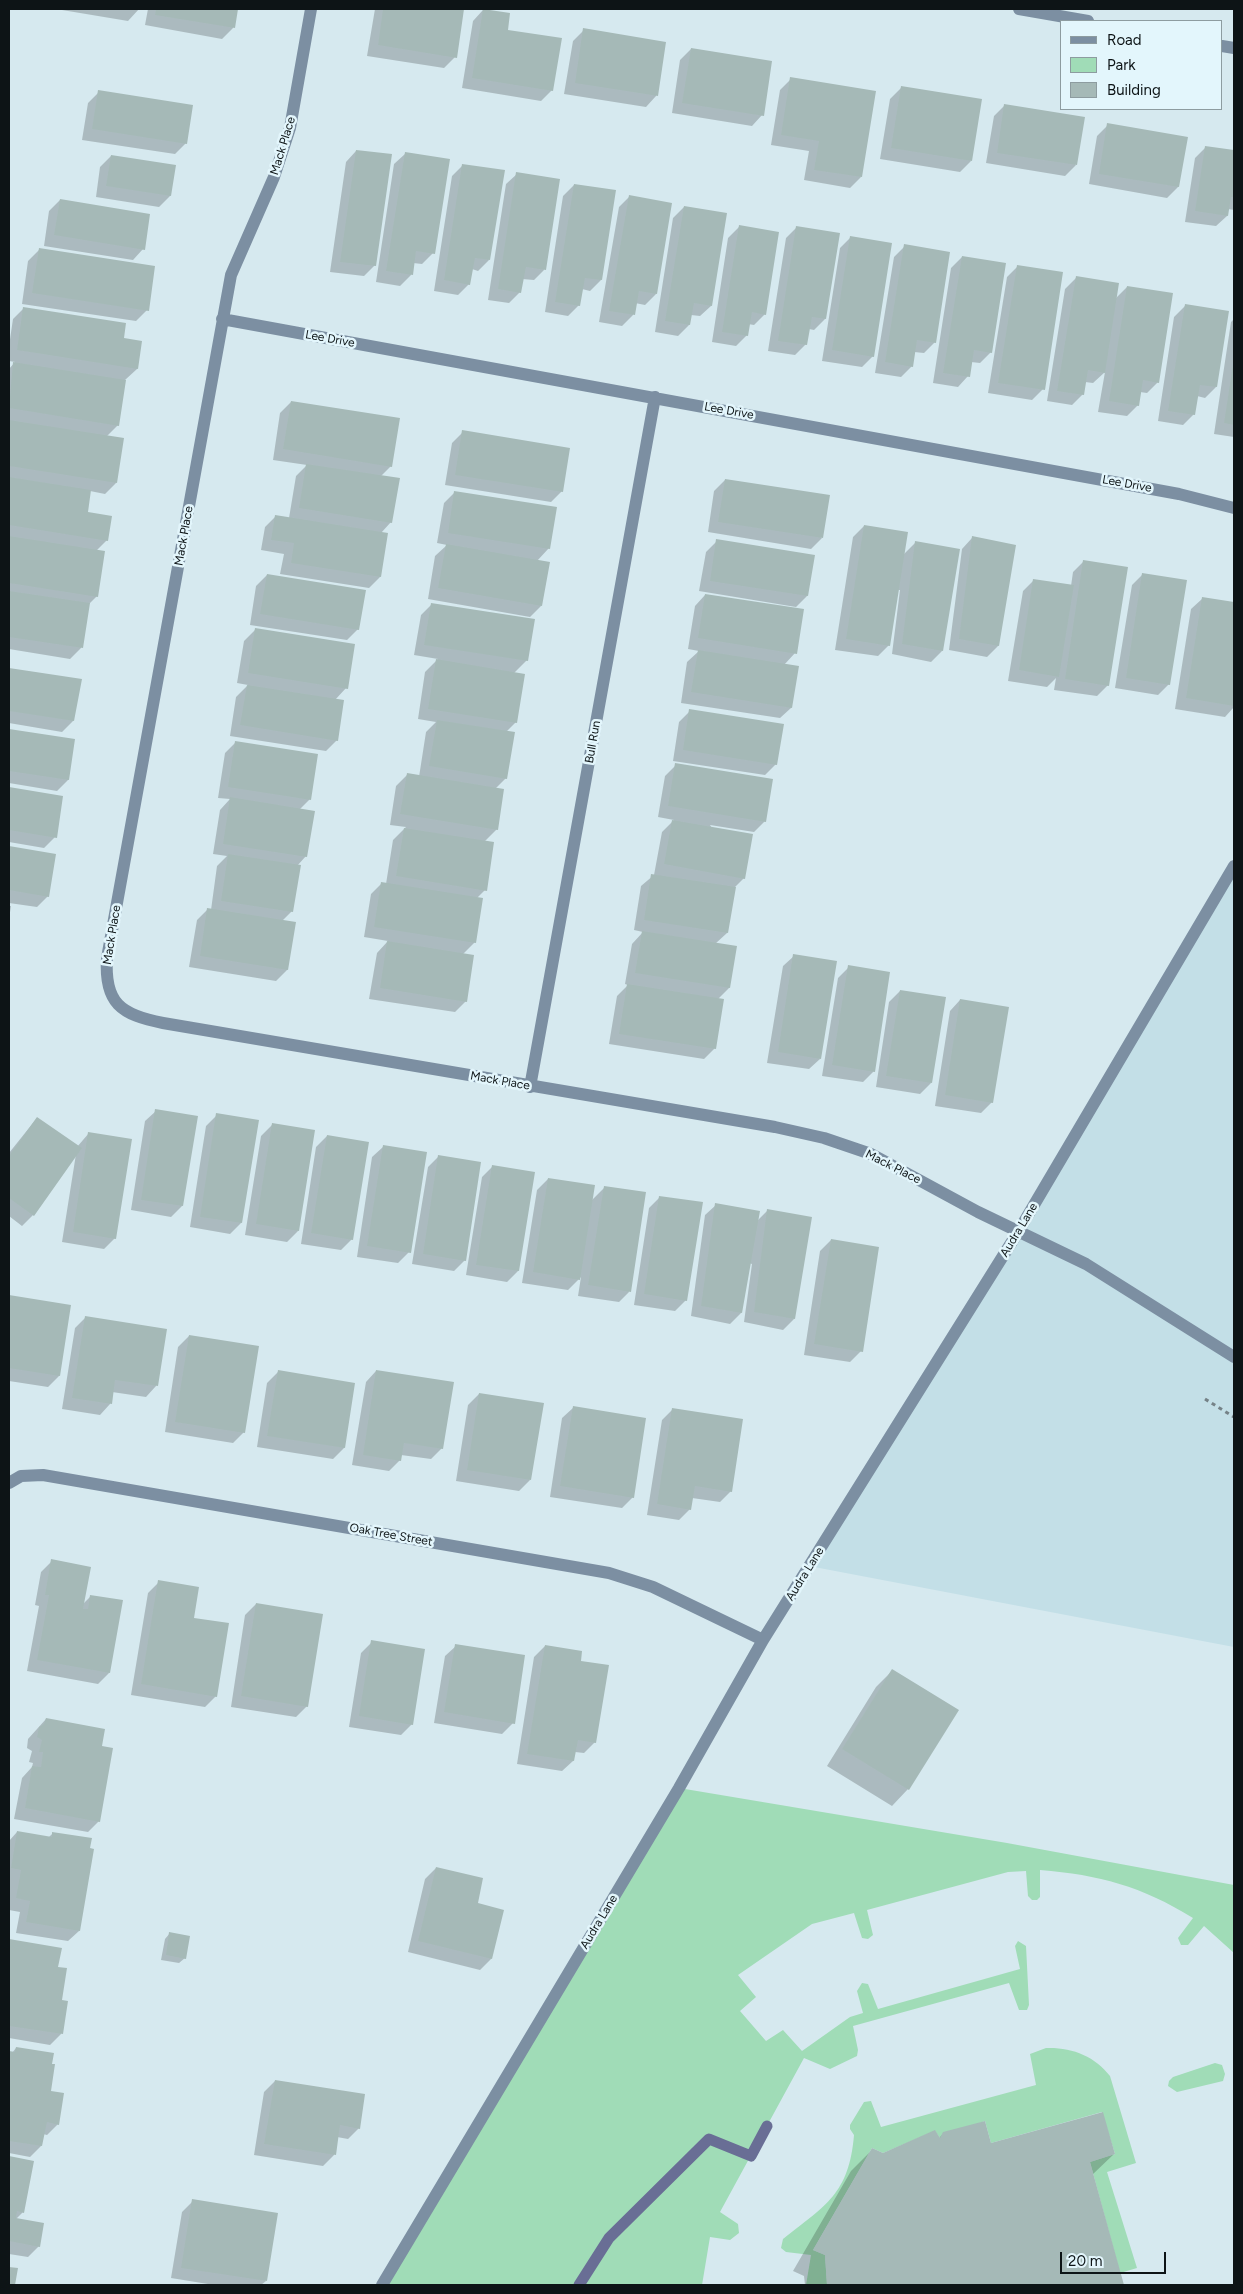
<!DOCTYPE html>
<html>
<head>
<meta charset="utf-8">
<style>
  body { margin:0 }
  #map { position:relative; width:1243px; height:2294px; overflow:hidden; background:#d6e9ef; font-family:Figtree,sans-serif }
  canvas { display:block }
  .frame { position:absolute; inset:0; border:10px solid #0d1416; pointer-events:none }
  .legend { position:absolute; left:1060px; top:20px; width:162px; height:90px; box-sizing:border-box; background:#e3f6fc; border:1px solid #8d9ca0; margin:0; padding:6px 9px; list-style:none; font-size:15px; color:#0d1416 }
  .legend li { display:flex; align-items:center; gap:10px; height:25px }
  .legend b { width:25px; border:1px solid #8d9ca0 }
  .scale { position:absolute; left:1060px; top:2252px; width:106px; height:22px; box-sizing:border-box; border:2px solid #0d1416; border-top:0; padding-left:6px; font-size:15px; line-height:18px; white-space:nowrap; color:#0d1416; -webkit-text-stroke:4px #e3f6fc; paint-order:stroke }
</style>
</head>
<body>
<div id="map">
<canvas width="1243" height="2294"></canvas>
<div class="frame"></div>
<ul class="legend">
<li><b style="height:6px;background:#7c8fa2"></b>Road</li>
<li><b style="height:14px;background:#a0dcb7"></b>Park</li>
<li><b style="height:14px;background:#a5b9b7"></b>Building</li>
</ul>
<div class="scale">20 m</div>
</div>
<script>
const ctx = document.querySelector('canvas').getContext('2d');
ctx.lineJoin = 'round';
function fillPath(path, color) { ctx.fillStyle = color; ctx.fill(path, 'evenodd'); }
function strokePath(path, color, width, dash) { ctx.strokeStyle = color; ctx.lineWidth = width; ctx.lineCap = dash ? 'butt' : 'round'; ctx.setLineDash(dash || []); ctx.stroke(path); }
function write(font, color, halo, rows, align = 'center') {
  ctx.font = font + ' Figtree,sans-serif'; ctx.lineWidth = 5; ctx.setLineDash([]); ctx.textBaseline = 'middle'; ctx.strokeStyle = halo; ctx.fillStyle = color; for (const [text, x, y, turn = 0] of rows) {
    ctx.save(); ctx.translate(x, y); ctx.rotate((+turn || 0) * Math.PI / 180); ctx.textAlign = isNaN(turn) ? turn : align; if (halo) ctx.strokeText(text, 0, 0); ctx.fillText(text, 0, 0); ctx.restore();
  }
}
const built = new Path2D(`
  M1234,866V1647L809,1566Z`);
const green = new Path2D(`
  M679,1788L1007,1843L1234,1885V1953L1204,1926L1188,1945H1181L1178,1938L1193,1918C1141,1886 1100,1875 1040,1870V1897L1037,1900H1032L1028,1896L1026,1871L1008,1872L867,1910L873,1935L868,1939L862,1938L854,1913L812,1924L738,1975L756,1997L740,2011L766,2041L783,2030L802,2051L850,2017L863,2013L857,1991L862,1983L868,1984L878,2009L1020,1969L1015,1946L1018,1941L1026,1946L1029,2005L1027,2010H1019L1009,1983L853,2026L858,2050L857,2056L830,2069L804,2058L720,2212L738,2224L739,2233L730,2240L710,2237L702,2285H382Z
  M1046,2048C1071,2047 1095,2056 1110,2076L1136,2163L1107,2172L1137,2268L1120,2273L1090,2162L1115,2154L1102,2112L991,2143L985,2121L940,2138L935,2131L883,2153L872,2148L813,2250L825,2255L827,2285H806L811,2255L786,2252L781,2248L783,2239C826,2205 849,2194 854,2135L850,2129V2125L864,2102L871,2101L881,2127L1036,2085L1030,2054Z
  M1215,2063L1222,2065L1225,2074L1223,2081L1177,2092L1168,2086L1169,2081L1173,2077Z`);
const shadow = new Path2D(`
  M56,9H139L128,21Z
  M148,9H237L233,28L222,39L145,25Z
  M375,9H463L455,57L444,68L367,56Z
  M483,10L506,31L552,90L541,101L462,88L473,21Z
  M584,30L665,43L656,96L646,107L564,94L573,41Z
  M691,49L762,115L752,126L672,113L680,60Z
  M791,79L861,177L850,188L804,180L809,151L771,145L780,90Z
  M901,88L971,161L960,172L880,159L890,99Z
  M99,92L186,143L175,154L82,140L88,103Z
  M1005,105L1076,165L1065,176L986,163L994,116Z
  M1108,125L1186,138L1178,187L1167,198L1089,184L1097,136Z
  M1206,147L1234,151V210L1228,209L1227,216L1216,226L1185,222L1195,158Z
  M356,151L375,265L364,276L330,272L346,162Z
  M405,154L433,253L422,264L413,263L411,275L400,286L376,282L394,164Z
  M111,156L174,166L170,196L159,207L96,197L100,167Z
  M463,165L489,260L478,271L472,269L469,284L458,295L434,291L452,176Z
  M517,174L544,270L534,280L522,279L520,292L509,303L488,300L506,184Z
  M574,185L601,280L590,291L582,289L579,305L568,316L545,312L563,196Z
  M630,196L656,294L645,305L635,303L633,315L622,326L599,322L619,207Z
  M60,200L143,249L133,260L44,246L49,211Z
  M684,207L711,306L700,316L691,315L689,325L678,336L655,332L673,218Z
  M739,227L765,314L754,325L748,324L747,335L736,346L712,342L728,238Z
  M797,227L825,319L814,330L809,329L806,344L795,355L768,351L786,238Z
  M851,237L873,356L862,367L822,361L840,248Z
  M905,246L935,342L924,353L914,352L912,366L901,377L875,373L894,257Z
  M39,250L147,310L136,321L22,304L28,261Z
  M962,257L991,352L980,363L971,362L968,376L958,387L933,383L951,268Z
  M1018,266L1043,389L1032,400L988,393L1007,277Z
  M1076,278L1115,299L1127,287L1158,382L1147,393L1140,392L1138,405L1127,416L1098,412L1105,372L1093,383L1085,382L1083,394L1072,405L1047,401L1065,289Z
  M1185,306L1216,387L1205,398L1197,396L1194,414L1183,425L1158,421L1174,317Z
  M24,308L122,339L141,342L137,369L125,380L118,425L106,437L116,483L105,494L90,491L87,513L107,540L96,551L97,596L88,605L81,648L70,659L9,649V369L15,362L9,361V346L13,319Z
  M1234,319V437L1214,434L1231,322Z
  M291,402L391,466L380,477L391,522L381,533L380,577L369,588L280,574L284,554L261,550L265,527L276,516L289,518L296,476L307,465L273,460L280,413Z
  M463,432L562,491L551,502L445,485L452,443Z
  M725,480L822,538L811,549L708,532L714,491Z
  M455,492L549,548L537,561L541,606L530,617L428,599L435,556L447,545L437,543L444,503Z
  M864,526L903,555L916,542L942,651L931,662L892,654L900,590H898L889,645L878,656L835,650L853,537Z
  M972,538L1015,546L998,646L987,657L949,650L962,549Z
  M717,541L813,556L807,596L796,607L699,591L706,552Z
  M1084,561L1108,685L1097,696L1054,690L1056,678L1047,687L1008,681L1023,591L1034,580L1071,586L1073,572Z
  M1143,574L1169,684L1158,695L1115,688L1132,585Z
  M267,575L358,629L347,640L250,625L256,586Z
  M705,595L795,653L784,665L791,708L780,718L681,703L687,662L699,651L688,649L695,606Z
  M1202,599L1234,604V707L1225,717L1175,709L1191,609Z
  M432,604L527,660L514,673L516,722L506,732V778L495,789L497,829L484,842L485,890L477,898L475,942L463,954L466,1001L455,1012L369,999L377,953L388,941L364,937L371,894L382,883L386,884L393,840L406,827L390,825L396,786L407,775L419,777L426,732L436,722L418,719L425,672L438,659L414,655L421,615Z
  M255,630L346,688L335,700L337,740L326,751L230,736L236,697L248,685L237,683L244,641Z
  M9,669L80,680L73,721L62,732L9,723Z
  M690,711L776,764L765,775L673,761L679,722Z
  M9,730L74,740L68,780L57,791L9,783Z
  M236,742L310,799L299,810L306,856L297,866L292,911L282,921L294,923L287,970L276,981L189,967L197,920L208,909L211,910L217,866L227,856L213,854L220,810L230,799L218,798L225,753Z
  M676,765L765,821L754,832L710,825L744,878L734,888L727,933L715,944L735,947L729,988L717,1000L715,1048L704,1059L609,1044L617,996L628,985L625,984L632,944L643,932L634,930L641,886L654,875L662,832L674,820L658,817L665,776Z
  M9,788L62,797L55,837L44,848L9,842Z
  M9,847L54,855L48,896L37,907L9,903Z
  M9,906H11L9,919Z
  M794,956L820,1059L809,1069L767,1063L783,966Z
  M849,967L874,1071L863,1082L822,1076L838,978Z
  M900,991L931,1083L920,1094L876,1087L889,1002Z
  M960,1000L992,1102L981,1113L935,1106L950,1011Z
  M156,1111L182,1206L171,1217L131,1210L145,1121Z
  M217,1115L241,1223L230,1234L190,1227L206,1126Z
  M37,1118L77,1147L89,1133L115,1238L104,1249L62,1242L76,1154L33,1215L22,1226L9,1216V1153Z
  M272,1125L298,1231L287,1242L245,1235L261,1136Z
  M327,1136L352,1239L341,1250L301,1244L316,1147Z
  M383,1147L409,1252L398,1263L357,1257L372,1157Z
  M439,1156L465,1260L454,1271L412,1264L428,1167Z
  M493,1166L534,1173L518,1271L507,1282L466,1275L482,1177Z
  M548,1179L592,1200L605,1187L629,1292L619,1302L578,1296L581,1277L568,1290L522,1283L537,1190Z
  M660,1197L686,1300L675,1311L634,1305L649,1208Z
  M716,1205L756,1222L768,1210L794,1319L783,1330L744,1322L752,1264L749,1263L741,1313L730,1324L691,1316L705,1215Z
  M831,1240L861,1351L850,1362L804,1355L820,1251Z
  M9,1297L70,1306L59,1376L48,1387L9,1381Z
  M86,1317L165,1330L156,1386L146,1397L112,1392L110,1404L100,1415L62,1409L75,1328Z
  M189,1336L244,1432L233,1443L165,1432L178,1347Z
  M376,1371L442,1448L431,1459L401,1455L400,1460L389,1471L352,1465L366,1382Z
  M278,1372L354,1384L344,1448L333,1459L257,1447L267,1383Z
  M479,1394L530,1480L519,1491L456,1481L468,1405Z
  M573,1408L633,1497L622,1508L550,1497L562,1418Z
  M673,1409L731,1491L720,1502L692,1498L690,1509L679,1520L647,1515L662,1420Z
  M52,1561L83,1604L91,1596L109,1673L98,1684L27,1671L39,1606L35,1605L41,1572Z
  M159,1582L192,1619L216,1696L205,1707L131,1695L148,1593Z
  M256,1604L307,1706L296,1717L231,1707L245,1615Z
  M372,1642L412,1724L401,1735L349,1727L361,1653Z
  M456,1646L513,1723L502,1734L434,1723L445,1656Z
  M545,1646L579,1662L595,1742L584,1753L575,1752L573,1761L562,1771L517,1764L534,1657Z
  M892,1671L957,1711L908,1789L892,1806L827,1766L876,1687Z
  M46,1719L100,1746L99,1821L88,1832L14,1819L22,1778L32,1767L33,1763L29,1762L32,1751L27,1748L28,1739Z
  M17,1832L48,1838L53,1833L79,1931L68,1941L16,1933L20,1912L9,1910V1841Z
  M436,1868L476,1904L491,1959L480,1970L408,1952L425,1879Z
  M170,1933L185,1958L179,1963L161,1960L165,1939Z
  M9,1940L60,1949L57,1968L61,2034L50,2045L9,2038Z
  M16,2048L50,2092L58,2124L47,2135L43,2134L41,2146L30,2157L9,2153V2053H12Z
  M275,2081L359,2128L348,2139L337,2137L334,2155L323,2166L254,2155L264,2092Z
  M944,2133L990,2145L1114,2154L1092,2175L1123,2285H805L804,2276L793,2271L851,2171L872,2150L883,2155L939,2138Z
  M9,2158L32,2162L23,2212L16,2219L39,2246L28,2257L9,2254Z
  M193,2201L266,2281L261,2285H214L171,2278L182,2212Z`);
const stream = new Path2D(`
  M579,2285L609,2238L709,2139L751,2156L767,2126`);
const building = new Path2D(`
  M156,9H238L235,28L155,15Z
  M383,9H464L457,58L378,45Z
  M483,9L510,13L508,30L562,38L553,91L472,78Z
  M583,28L666,42L658,96L575,83Z
  M691,48L772,61L764,116L682,103Z
  M790,77L876,91L862,177L814,170L819,141L781,135Z
  M901,86L982,99L972,161L891,148Z
  M98,90L193,105L187,144L92,129Z
  M1004,104L1085,117L1077,165L997,153Z
  M1107,123L1188,137L1179,187L1099,174Z
  M1205,146L1234,150V197H1231L1228,216L1195,211Z
  M356,150L392,154L376,266L340,262Z
  M405,152L450,159L435,254L416,251L413,275L386,271Z
  M111,155L176,165L171,196L106,186Z
  M462,164L505,170L490,260L475,258L470,285L444,280Z
  M516,172L560,179L546,270L526,267L521,293L498,289Z
  M574,184L616,190L602,280L585,278L580,306L555,302Z
  M629,195L672,203L657,294L639,291L635,315L609,311Z
  M60,199L150,214L145,250L54,235Z
  M684,206L727,213L712,306L694,303L690,325L665,321Z
  M739,225L779,232L766,315L752,312L748,336L722,332Z
  M796,226L840,233L826,319L812,317L807,345L778,341Z
  M850,236L892,243L874,357L832,350Z
  M904,244L950,252L936,343L917,340L913,367L885,362Z
  M39,248L155,266L149,311L32,293Z
  M962,256L1006,263L992,353L974,350L970,377L943,373Z
  M1017,265L1063,272L1045,390L998,383Z
  M1076,276L1119,283L1105,373L1088,370L1084,395L1057,391Z
  M1127,286L1173,293L1159,383L1143,380L1139,406L1109,401Z
  M1185,304L1229,311L1217,387L1200,385L1195,415L1168,411Z
  M23,307L126,323L124,338L142,341L138,369L17,350Z
  M13,362L126,380L119,426L9,408Z
  M1233,364H1234V425L1224,423Z
  M291,401L400,418L392,467L283,449Z
  M9,420L124,438L117,483L9,466Z
  M462,430L570,448L563,492L455,475Z
  M306,464L400,478L392,523L299,508Z
  M9,477L91,490L88,512L112,516L108,541L9,525Z
  M725,479L830,495L823,538L718,522Z
  M454,491L557,507L550,549L448,533Z
  M275,515L388,533L381,577L291,563L294,543L271,540Z
  M864,525L908,532L890,646L846,639Z
  M9,536L105,551L98,597L9,583Z
  M972,536L1016,545L999,646L959,639Z
  M716,539L815,555L808,596L710,581Z
  M915,541L960,549L943,651L902,644Z
  M446,544L550,562L542,606L438,588Z
  M1083,560L1128,567L1109,686L1065,679Z
  M1142,573L1187,580L1170,685L1126,678Z
  M267,574L366,590L359,630L260,614Z
  M1033,579L1074,585L1059,677L1019,670Z
  M9,591L90,603L83,648L9,637Z
  M705,594L804,609L797,654L698,638Z
  M1202,597L1234,602V706L1186,698Z
  M431,603L535,619L528,661L424,645Z
  M255,628L355,644L348,689L248,673Z
  M698,650L799,666L792,708L691,692Z
  M436,659L525,674L517,723L428,709Z
  M9,668L82,679L74,721L9,711Z
  M247,685L344,700L338,741L240,725Z
  M689,709L784,724L777,765L683,750Z
  M437,720L515,732L507,779L429,766Z
  M9,729L75,739L69,780L9,771Z
  M235,741L318,754L311,800L228,787Z
  M675,763L773,779L766,822L668,806Z
  M407,773L504,789L498,830L400,814Z
  M9,787L63,796L57,838L9,830Z
  M230,797L315,811L307,857L223,844Z
  M672,820L753,834L745,879L664,864Z
  M404,828L494,842L487,891L396,876Z
  M9,846L56,854L49,897L9,890Z
  M228,854L301,865L293,912L221,901Z
  M651,874L736,887L728,933L644,920Z
  M381,882L483,898L476,943L374,927Z
  M207,908L296,922L288,970L200,956Z
  M642,931L737,946L730,988L635,973Z
  M387,941L474,955L467,1002L380,988Z
  M793,954L837,961L821,1059L778,1052Z
  M848,965L890,972L875,1072L832,1065Z
  M627,984L724,999L716,1049L619,1034Z
  M900,990L946,997L932,1083L886,1076Z
  M960,999L1009,1007L993,1103L945,1095Z
  M155,1109L198,1116L183,1206L141,1200Z
  M216,1113L259,1120L242,1223L200,1217Z
  M37,1117L82,1148L34,1216L9,1198V1156Z
  M272,1123L315,1130L299,1231L256,1224Z
  M88,1132L132,1139L116,1239L73,1232Z
  M327,1135L369,1142L353,1240L311,1233Z
  M383,1145L427,1152L411,1253L367,1246Z
  M438,1155L481,1162L466,1261L423,1254Z
  M492,1165L535,1172L519,1271L476,1265Z
  M548,1178L595,1185L580,1280L533,1272Z
  M604,1186L646,1192L631,1292L588,1285Z
  M659,1196L703,1202L687,1301L644,1294Z
  M715,1203L760,1211L742,1313L701,1306Z
  M767,1209L812,1217L795,1319L754,1312Z
  M831,1239L879,1247L863,1352L814,1344Z
  M9,1295L71,1305L60,1376L9,1368Z
  M85,1316L167,1329L158,1386L115,1380L112,1404L72,1398Z
  M189,1335L259,1346L245,1433L175,1422Z
  M278,1370L355,1383L345,1448L267,1436Z
  M376,1370L454,1382L443,1449L404,1443L401,1461L363,1455Z
  M479,1393L544,1403L531,1480L467,1470Z
  M573,1406L646,1418L634,1498L560,1486Z
  M672,1408L743,1419L732,1492L695,1486L691,1510L657,1504Z
  M51,1559L91,1567L83,1609H88L90,1595L123,1600L110,1673L37,1660L49,1595H45Z
  M158,1580L199,1587L194,1618L229,1623L217,1697L141,1684Z
  M256,1603L323,1614L308,1707L241,1696Z
  M371,1640L425,1649L413,1725L359,1716Z
  M455,1644L525,1655L515,1724L444,1712Z
  M545,1645L582,1651L581,1661L609,1665L596,1743L578,1740L574,1761L527,1754Z
  M892,1669L959,1710L909,1790L842,1749Z
  M46,1718L105,1729L102,1746L113,1748L100,1822L25,1808L32,1766L41,1767L43,1752H39L42,1740L37,1737L39,1727L44,1724Z
  M17,1831L52,1837V1832L92,1838L90,1848L94,1849L80,1931L26,1922L30,1901L16,1898L21,1870L11,1868Z
  M436,1867L483,1878L478,1903L504,1910L492,1959L418,1941Z
  M169,1932L190,1936L186,1959L166,1955Z
  M9,1939L62,1948L58,1967L67,1968L62,2000L68,2001L63,2034L9,2026Z
  M16,2047L54,2053L52,2064H55L51,2091L64,2093L59,2125L47,2122L42,2146L9,2141V2051L15,2052Z
  M275,2080L365,2094L360,2129L340,2125L336,2155L264,2144Z
  M1103,2112L1115,2154L1090,2162L1124,2285H827L825,2255L813,2250L872,2148L883,2153L935,2130L940,2138L943,2132L985,2121L991,2143Z
  M9,2156L34,2161L24,2213L17,2211L16,2218L44,2223L40,2247L9,2241Z
  M192,2199L278,2213L267,2281L181,2268Z
  M9,2267L18,2268L15,2285H9Z`);
const path = new Path2D(`
  M1205,1399L1234,1417`);
const minor = new Path2D(`
  M311,9L290,128L274,177L231,275L107,958C104,1003 121,1015 163,1023L775,1127L824,1138L871,1154L978,1212L1086,1264L1234,1357
  M1019,9L1088,21
  M1222,46L1234,48
  M222,319L1179,494L1234,508
  M530,1087L655,397
  M9,1483L21,1476L43,1475L609,1573L653,1587L763,1640
  M382,2285L679,1788L763,1640L1018,1232L1234,866`);
const streetNames = [
  ["Mack Place",283,146,-73],
  ["Lee Drive",330,339,10],
  ["Lee Drive",729,411,10],
  ["Lee Drive",1127,484,10],
  ["Mack Place",184,536,-80],
  ["Bull Run",593,742,-80],
  ["Mack Place",112,935,-81],
  ["Mack Place",500,1081,10],
  ["Mack Place",893,1167,27],
  ["Audra Lane",1019,1230,-59],
  ["Oak Tree Street",391,1535,10],
  ["Audra Lane",805,1574,-58],
  ["Audra Lane",599,1922,-59]
];
fillPath(built, '#c3dfe7');
fillPath(green, '#a0dcb7');
fillPath(shadow, '#0003');
strokePath(stream, '#696e95', 11);
fillPath(building, '#a5b9b7');
strokePath(path, '#758287', 3, [4, 4]);
strokePath(minor, '#7c8fa2', 12);
write('12px', '#0d1416', '#e3f6fc', streetNames);
</script>
</body>
</html>
